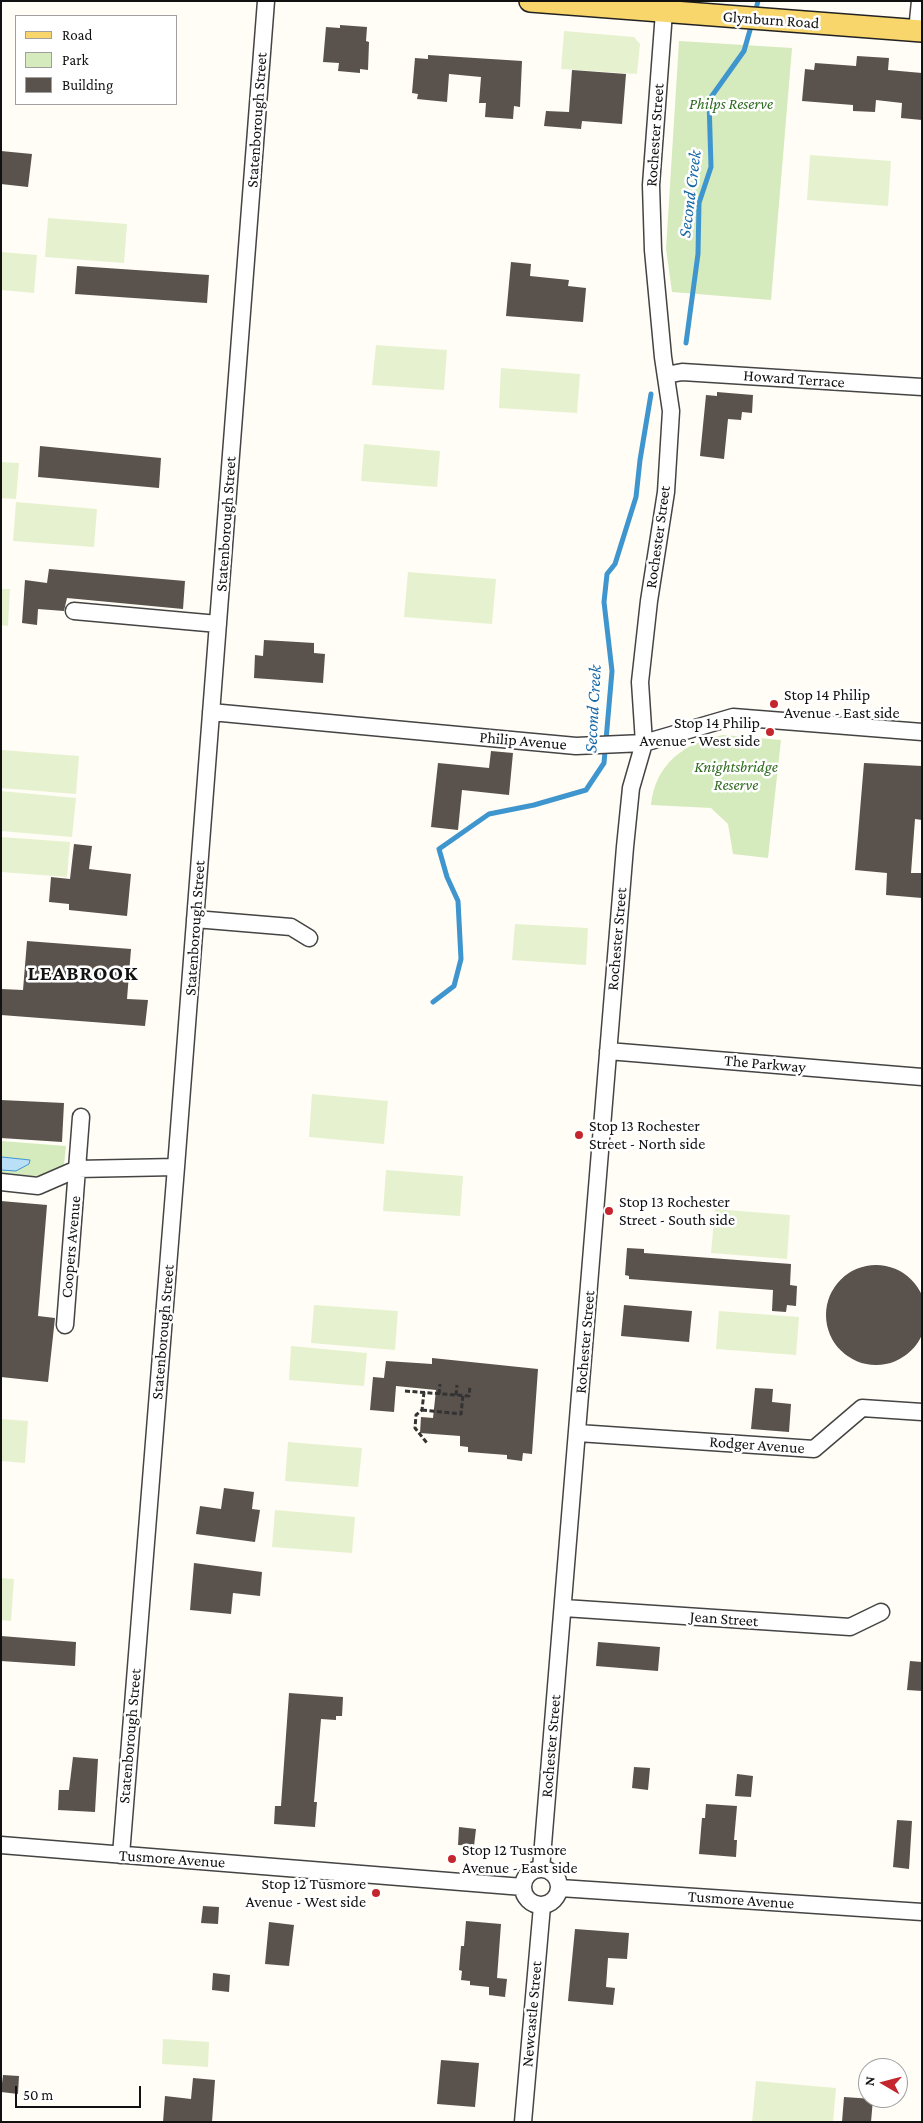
<!DOCTYPE html>
<html>
<head>
<meta charset="utf-8">
<style>
  body { margin:0 }
  #map { position:relative; width:923px; height:2123px; overflow:hidden; background:#fffdf5; font-family:"Crimson Pro",serif }
  canvas { display:block }
  .frame { position:absolute; inset:0; border:2px solid #111; pointer-events:none }
  .legend { position:absolute; left:15px; top:15px; width:162px; height:90px; box-sizing:border-box; background:#fff; border:1px solid #a0a0a0; margin:0; padding:6px 9px; list-style:none; font-size:15px; color:#111 }
  .legend li { display:flex; align-items:center; gap:10px; height:25px }
  .legend b { width:25px; border:1px solid #a0a0a0 }
  .north { position:absolute; left:858px; top:2058px; width:50px; height:50px; box-sizing:border-box; background:#fff; border:1px solid #a0a0a0; border-radius:50%; rotate:278deg; font-size:14px; font-weight:700; line-height:20px; text-align:center; color:#111 }
  .north::after { content:''; display:block; margin:auto; width:18px; height:22px; background:#c4262e; clip-path:polygon(50% 0,100% 100%,50% 72%,0 100%) }
  .scale { position:absolute; left:15px; top:2086px; width:126px; height:22px; box-sizing:border-box; border:2px solid #111; border-top:0; padding-left:6px; font-size:15px; line-height:18px; white-space:nowrap; color:#111; -webkit-text-stroke:4px #fff; paint-order:stroke }
</style>
</head>
<body>
<div id="map">
<canvas width="923" height="2123"></canvas>
<div class="frame"></div>
<ul class="legend">
<li><b style="height:6px;background:#f9d66b"></b>Road</li>
<li><b style="height:14px;background:#d5ebbd"></b>Park</li>
<li><b style="height:14px;background:#5a524d"></b>Building</li>
</ul>
<div class="north">N</div>
<div class="scale">50 m</div>
</div>
<script>
const ctx = document.querySelector('canvas').getContext('2d');
ctx.lineJoin = 'round';
function fillPath(path, color) { ctx.fillStyle = color; ctx.fill(path, 'evenodd'); }
function strokePath(path, color, width, dash) { ctx.strokeStyle = color; ctx.lineWidth = width; ctx.lineCap = dash ? 'butt' : 'round'; ctx.setLineDash(dash || []); ctx.stroke(path); }
function write(font, color, halo, rows, align = 'center') {
  ctx.font = font + ' "Crimson Pro",serif'; ctx.lineWidth = 5; ctx.setLineDash([]); ctx.textBaseline = 'middle'; ctx.strokeStyle = halo; ctx.fillStyle = color; for (const [text, x, y, turn = 0] of rows) {
    ctx.save(); ctx.translate(x, y); ctx.rotate((+turn || 0) * Math.PI / 180); ctx.textAlign = isNaN(turn) ? turn : align; if (halo) ctx.strokeText(text, 0, 0); ctx.fillText(text, 0, 0); ctx.restore();
  }
}
const green = new Path2D(`
  M679,41L792,48L771,300L672,292L666,249Z
  M723,735L781,740L768,858L733,854L728,824L711,808L651,805C655,764 685,742 723,735Z
  M1,1141L66,1146L64,1165C40,1182 29,1178 1,1177Z`);
const pitch = new Path2D(`
  M564,31L634,37L640,44L637,74L561,69Z
  M810,155L891,161L888,206L807,200Z
  M48,218L127,224L124,263L45,257Z
  M1,252L37,255L34,293L1,290Z
  M376,345L447,350L444,390L372,385Z
  M501,368L580,374L577,413L499,408Z
  M364,444L440,451L437,487L361,481Z
  M1,462L19,463L16,499L1,498Z
  M16,502L97,509L94,547L13,541Z
  M408,572L496,579L492,624L404,617Z
  M1,589H10L8,626L1,625Z
  M2,750L79,756L76,794L1,788Z
  M1,791L76,798L72,837L1,831Z
  M1,837L70,842L67,877L1,872Z
  M515,924L588,928L586,965L512,960Z
  M312,1094L388,1101L384,1144L309,1137Z
  M386,1170L463,1176L460,1216L383,1211Z
  M715,1209L790,1215L787,1259L711,1253Z
  M314,1305L398,1311L395,1350L311,1343Z
  M719,1311L799,1317L796,1355L716,1349Z
  M291,1346L367,1353L364,1386L289,1380Z
  M1,1419L28,1421L25,1463L1,1461Z
  M288,1442L362,1448L358,1487L285,1481Z
  M275,1510L355,1517L352,1553L272,1547Z
  M1,1578L14,1579L11,1621L1,1620Z
  M163,2039L209,2042L208,2067L162,2064Z
  M756,2081L836,2088L833,2122H752Z`);
const water = new Path2D(`
  M2,1157L30,1160L29,1164L16,1171L1,1170Z`);
const stream = new Path2D(`
  M755,13L758,1
  M686,343L698,254L699,203L711,167L709,100L744,51L752,23
  M433,1002L454,986L461,959L458,901L447,877L439,849L489,814L534,805L586,790L604,763L612,671L604,602L607,574L615,564L636,497L640,460L651,394`);
const building = new Path2D(`
  M340,25L367,27L366,41L369,42L368,70L360,69V73L338,71L339,63L323,62L326,27L340,28Z
  M428,55L522,61L520,107L514,106L513,119L485,117L486,103H479L481,77L449,74L447,102L417,99L418,94L412,93L415,58L428,59Z
  M857,56L889,58L888,70L922,73V120L901,118L902,103L876,100L875,112L853,111V105L802,101L805,69L814,70L815,63L856,66Z
  M572,70L626,74L622,124L582,121L581,129L544,126L546,111L569,112Z
  M1,151L32,154L28,187L1,184Z
  M511,262L531,264L530,276L569,280L568,286L586,288L583,322L506,316Z
  M77,266L209,275L207,303L75,294Z
  M717,392L753,395L752,413L742,412L741,420L728,419L724,459L700,456L706,395L717,396Z
  M40,446L161,458L159,488L38,477Z
  M49,569L185,581L183,609L67,598L64,611L38,609L37,625L22,623L25,580L47,583Z
  M264,640L314,643V653L325,654L323,683L254,678L255,655L263,656Z
  M491,751L513,753L509,795L462,790L458,830L431,827L438,763L489,768Z
  M864,763L922,766V820L915,819L911,873H922V898L886,895L887,873L855,870Z
  M74,844L92,846L89,869L131,874L127,916L69,910V904L49,902L51,877L70,879Z
  M27,941L131,949L127,999L148,1000L145,1026L1,1015V989L23,990Z
  M1,1100L64,1103L62,1142L1,1138Z
  M1,1201L47,1205L38,1316L55,1318L48,1382L1,1377Z
  M627,1248L644,1249V1253L791,1264L790,1285L797,1286L796,1306L787,1305L786,1312L772,1311L773,1290L629,1279V1276L625,1275Z
  M826 1315a50 50 0 1 1 100 0a50 50 0 1 1-100 0Z
  M624,1305L692,1311L689,1342L621,1336Z
  M432,1358L538,1369L532,1454L523,1453L522,1461L507,1459V1455L468,1452V1447L460,1446V1436L420,1433L421,1417L433,1418L436,1390L396,1386L394,1412L370,1410L373,1377L384,1378L386,1361L432,1364Z
  M755,1388L773,1389L772,1402L791,1404L789,1432L751,1429Z
  M224,1488L254,1492L252,1509L260,1510L255,1542L196,1534L200,1506L221,1509Z
  M194,1563L262,1572L260,1596L233,1593L231,1614L190,1610Z
  M1,1636L76,1642L75,1666L1,1661Z
  M598,1642L660,1647L658,1671L596,1666Z
  M910,1661L922,1662V1691L907,1690Z
  M289,1693L343,1697L342,1716H336V1720L321,1719L314,1802H317L315,1827L274,1824L275,1806H281Z
  M73,1757L98,1759L95,1812L58,1810L59,1790H69Z
  M634,1767L650,1768L648,1790L632,1788Z
  M737,1774L753,1776L751,1797L735,1796Z
  M706,1804L737,1806L734,1840H737L736,1857L699,1854L702,1818H705Z
  M897,1820L912,1821L909,1869L893,1867Z
  M459,1827L476,1829L474,1846L458,1845Z
  M203,1906L219,1907L218,1924L201,1923Z
  M466,1921L501,1924L497,1978L507,1979L505,1997L489,1995V1987L470,1985V1981L461,1980L462,1971L459,1970L461,1946H464Z
  M269,1922L294,1925L289,1966L265,1964Z
  M575,1929L629,1933L627,1959L608,1958L606,1987L615,1988L613,2005L568,2001Z
  M213,1973L230,1975L229,1992L212,1990Z
  M441,2060L479,2063L475,2107L437,2104Z
  M3,2075L19,2076L18,2094L1,2092Z
  M193,2078L215,2080L212,2122H163L165,2096L191,2099Z
  M844,2097L873,2099L871,2122H842Z`);
const path = new Path2D(`
  M405,1391L469,1396L470,1386
  M424,1392L422,1410L416,1415L415,1428L427,1443
  M439,1394L440,1384
  M456,1395L457,1385
  M422,1410L461,1414L463,1395`);
const minor = new Path2D(`
  M917,31L920,1
  M666,375L682,372L922,387
  M74,611L218,624
  M211,712L576,746L644,743L733,717L922,732
  M195,919L291,927L309,938
  M608,1051L922,1077
  M1,1182L38,1186L77,1169L176,1167
  M65,1325L81,1117
  M578,1433L814,1449L862,1408L922,1412
  M564,1608L850,1627L881,1612
  M1,1845L523,1887
  M121,1855L176,1167L266,1
  M523 1887a18 18 0 1 1 36 0a18 18 0 1 1-36 0Z
  M541,1869L625,847L631,788L644,743L640,682L649,601L666,492L671,411L663,357L653,250L651,185L664,12
  M560,1888L922,1912
  M523,2122L542,1906`);
const major = new Path2D(`
  M530,1L922,31`);
const markers = [
  [774,704,5,"#c4262e"],
  [770,732,5,"#c4262e"],
  [579,1135,5,"#c4262e"],
  [609,1211,5,"#c4262e"],
  [452,1859,5,"#c4262e"],
  [376,1893,5,"#c4262e"]
];
const streetNames = [
  ["Glynburn Road",771,20,4],
  ["Statenborough Street",257,120,-86],
  ["Rochester Street",655,135,-86],
  ["Howard Terrace",794,379,4],
  ["Statenborough Street",226,524,-86],
  ["Rochester Street",658,537,-82],
  ["Philip Avenue",523,741,5],
  ["Statenborough Street",195,928,-86],
  ["Rochester Street",617,939,-85],
  ["The Parkway",765,1064,5],
  ["Coopers Avenue",71,1247,-85],
  ["Statenborough Street",163,1332,-85],
  ["Rochester Street",585,1342,-85],
  ["Rodger Avenue",757,1445,4],
  ["Jean Street",724,1619,4],
  ["Statenborough Street",130,1736,-85],
  ["Rochester Street",551,1746,-85],
  ["Tusmore Avenue",172,1859,4],
  ["Tusmore Avenue",741,1900,4],
  ["Newcastle Street",532,2014,-85]
];
const parkNames = [
  ["Philps Reserve",731,104],
  ["Knightsbridge",736,767],
  ["Reserve",736,785]
];
const poiNames = [
  ["Stop 14 Philip",784,695],
  ["Avenue - East side",784,713],
  ["Stop 14 Philip",760,723,"right"],
  ["Avenue - West side",760,741,"right"],
  ["Stop 13 Rochester",589,1126],
  ["Street - North side",589,1144],
  ["Stop 13 Rochester",619,1202],
  ["Street - South side",619,1220],
  ["Stop 12 Tusmore",462,1850],
  ["Avenue - East side",462,1868],
  ["Stop 12 Tusmore",366,1884,"right"],
  ["Avenue - West side",366,1902,"right"]
];
const waterNames = [
  ["Second Creek",690,194,-83],
  ["Second Creek",593,709,-87]
];
const districtNames = [
  ["LEABROOK",83,974]
];
fillPath(green, '#d5ebbd');
fillPath(pitch, '#e6f2cf');
fillPath(water, '#b9e0f7');
strokePath(water, '#3f96cf', 1);
strokePath(stream, '#3f96cf', 5);
fillPath(building, '#5a524d');
strokePath(minor, '#444', 19);
strokePath(major, '#222', 24);
strokePath(path, '#333', 3, [5, 2.5]);
strokePath(minor, '#fff', 16);
strokePath(major, '#f9d66b', 21);
for (const [x, y, r, color] of markers) { const dot = new Path2D(); dot.arc(x, y, r, 0, 2 * Math.PI); ctx.fillStyle = color; ctx.fill(dot); strokePath(dot, '#fff', 2); }
write('16px', '#111', '#fff', streetNames);
write('italic 16px', '#2f6b1f', '#fff', parkNames);
write('16px', '#111', '#fff', poiNames, 'left');
write('italic 18px', '#1768a6', '#fff', waterNames);
ctx.letterSpacing = '1px';
write('bold 21px', '#111', '#fff', districtNames);
ctx.letterSpacing = '0px';
</script>
</body>
</html>
